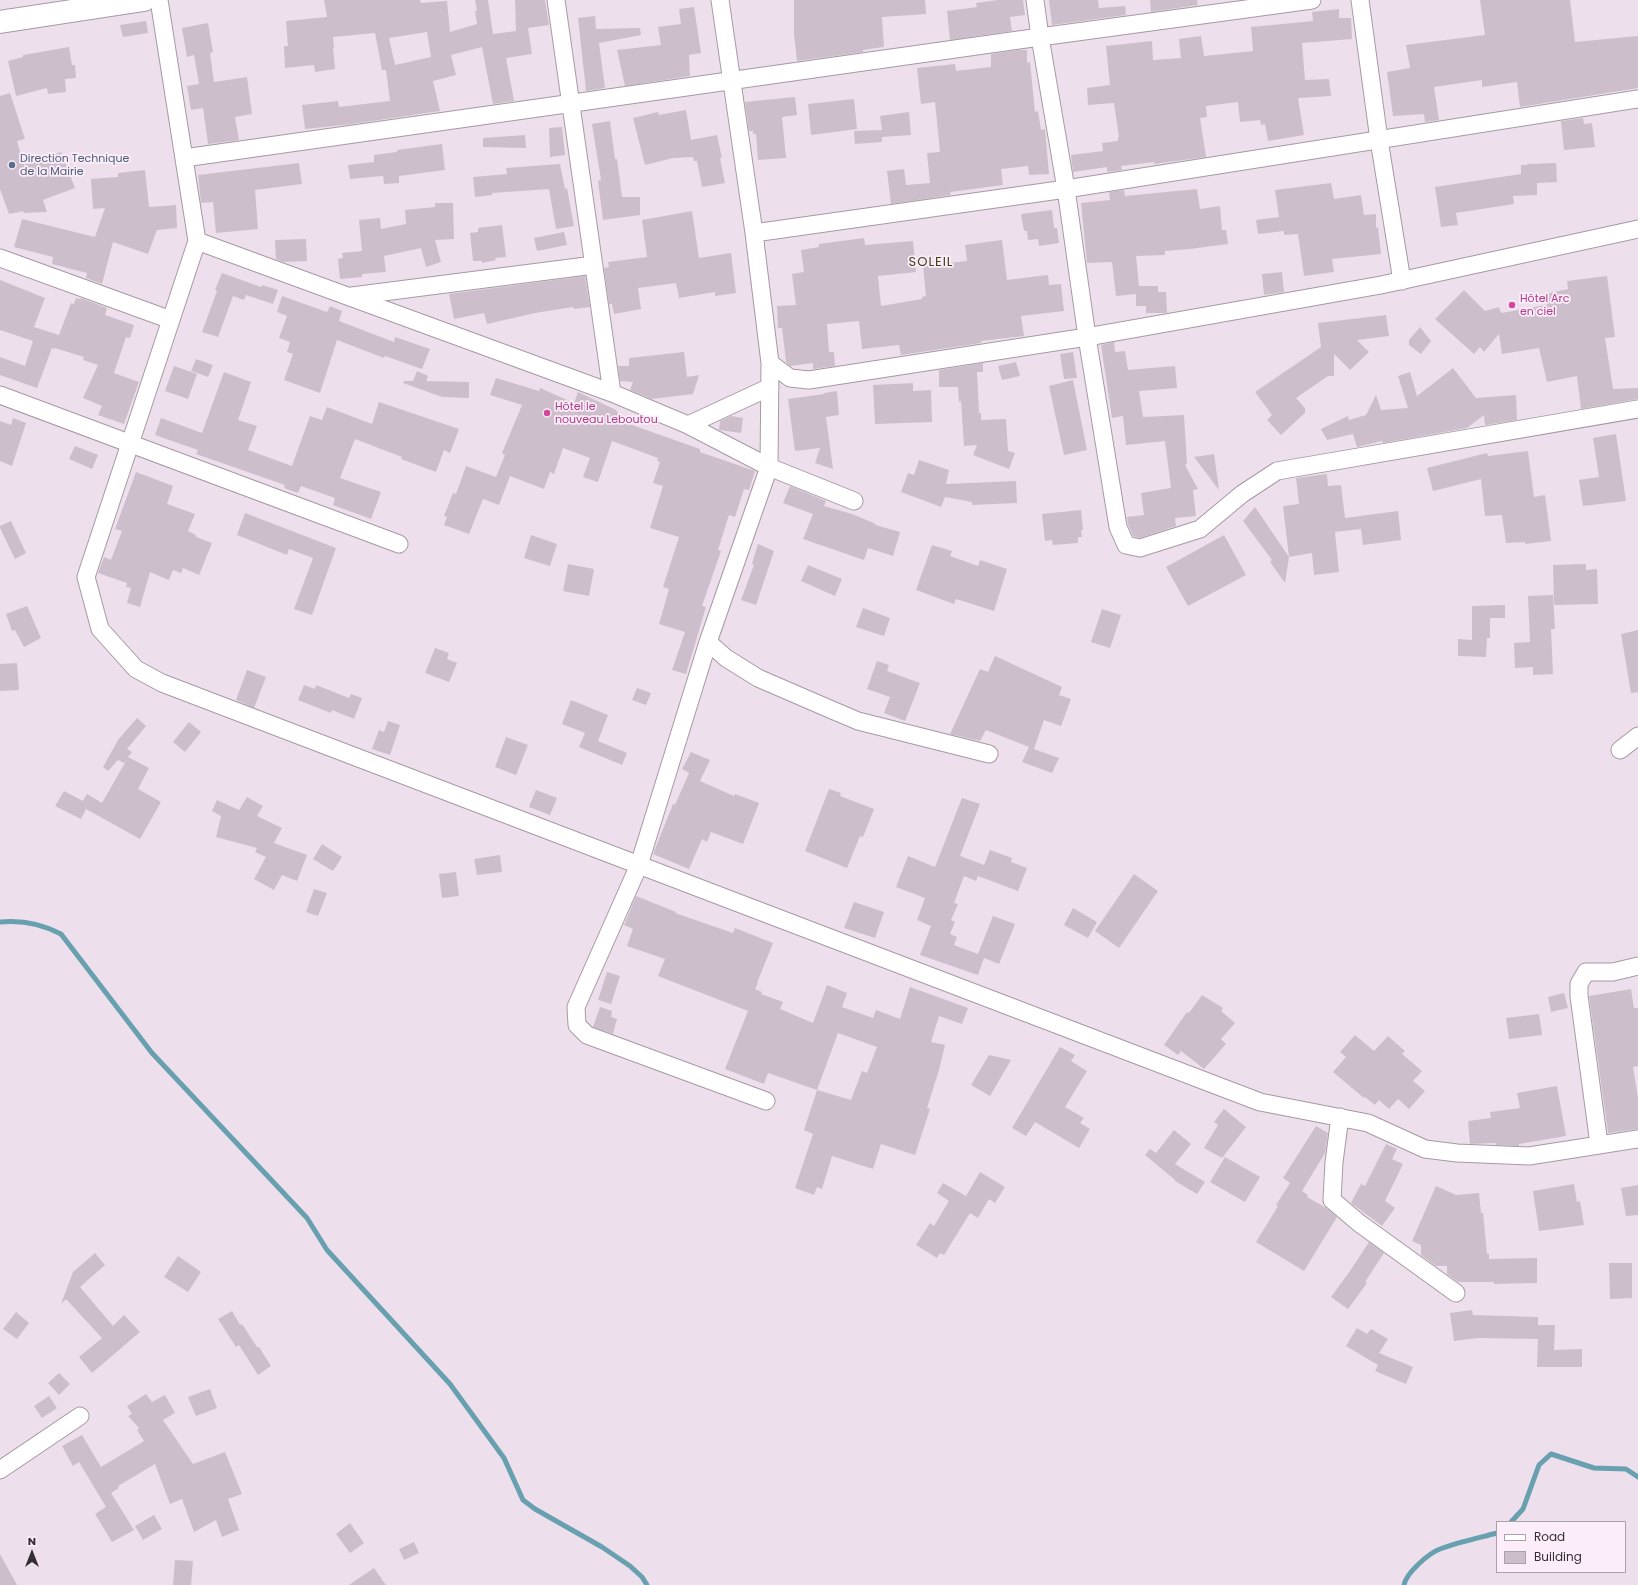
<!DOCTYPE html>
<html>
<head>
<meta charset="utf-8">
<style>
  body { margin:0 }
  #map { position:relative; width:1638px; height:1585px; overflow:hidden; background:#ede0ec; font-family:Poppins,sans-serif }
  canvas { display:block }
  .legend { position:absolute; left:1496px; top:1521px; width:130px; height:52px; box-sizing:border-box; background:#fbedfa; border:1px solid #aba1aa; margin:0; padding:5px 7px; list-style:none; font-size:12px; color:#332e32 }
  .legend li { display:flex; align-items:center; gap:8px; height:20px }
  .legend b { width:20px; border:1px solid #aba1aa }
  .north { position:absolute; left:12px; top:1533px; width:40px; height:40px; -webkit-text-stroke:3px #fbedfa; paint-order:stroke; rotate:0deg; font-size:11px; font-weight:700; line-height:16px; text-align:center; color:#332e32 }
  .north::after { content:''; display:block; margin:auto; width:14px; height:18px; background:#332e32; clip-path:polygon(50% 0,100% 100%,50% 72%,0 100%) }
</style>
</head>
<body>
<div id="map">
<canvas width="1638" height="1585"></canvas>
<ul class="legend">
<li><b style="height:5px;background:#fff"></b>Road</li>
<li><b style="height:11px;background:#ccbfcb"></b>Building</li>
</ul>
<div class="north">N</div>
</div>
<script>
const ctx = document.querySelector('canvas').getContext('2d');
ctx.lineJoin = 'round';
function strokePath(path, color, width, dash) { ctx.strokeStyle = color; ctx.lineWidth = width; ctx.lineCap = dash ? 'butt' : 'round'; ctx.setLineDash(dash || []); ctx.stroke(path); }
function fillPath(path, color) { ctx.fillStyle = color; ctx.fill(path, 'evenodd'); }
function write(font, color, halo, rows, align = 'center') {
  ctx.font = font + ' Poppins,sans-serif'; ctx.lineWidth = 3.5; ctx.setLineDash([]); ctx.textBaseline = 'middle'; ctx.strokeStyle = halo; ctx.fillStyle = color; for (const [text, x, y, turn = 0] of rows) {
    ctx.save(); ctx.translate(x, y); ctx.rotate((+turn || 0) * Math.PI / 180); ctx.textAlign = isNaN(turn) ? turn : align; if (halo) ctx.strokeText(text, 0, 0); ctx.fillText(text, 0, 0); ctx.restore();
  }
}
const stream = new Path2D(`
  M0,922C21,920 42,924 61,934L152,1053L307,1218L327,1250L450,1384L504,1458L523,1500L535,1509L602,1547L630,1566L642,1577L647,1585
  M1511,1522L1523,1509L1539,1465L1551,1454L1594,1468L1626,1469L1638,1477
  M1404,1585C1406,1573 1429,1553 1440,1549C1458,1542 1478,1538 1497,1533`);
const building = new Path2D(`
  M324,0H420L421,3L447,1L450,32L477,24L475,11H477L475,0H488L493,34L516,31L515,0H545L549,25L528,28L532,54L506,58L514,101L493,104L482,47L451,55L456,75L433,81L440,111L352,124L305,129L302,105L338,101L339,107L390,101L386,70H382L375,33L333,37L334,48H333L335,69L315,72L314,65L285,68L284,46H288L286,21L327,17ZM427,32L431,57L395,65L389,38Z
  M794,0H925L926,14L882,17L884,47L863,50V52L797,61L794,34Z
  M998,0H1023L1025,15L1010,17L1012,31L950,40L947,11L977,7L976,3Z
  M1049,0H1098L1099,8L1125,6L1126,15L1052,25Z
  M1150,0H1197L1198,5L1151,12Z
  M1480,0H1570L1575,42L1638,36V88L1520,107L1517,82L1482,87V80L1434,87L1439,120L1425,122L1424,114L1393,116L1387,72L1410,68L1406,45L1485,35Z
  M694,7L701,53L689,55L690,76L625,86L617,50L661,45L658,27L681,24L679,9Z
  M1339,9V18H1351L1352,39L1302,43L1305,80L1329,79L1331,96L1298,98L1304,135L1268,141L1265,124L1261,125L1260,120L1240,122L1238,102L1206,106L1207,117L1200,118L1206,157L1154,164V162L1121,166L1122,170L1107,172V167L1073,172L1071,155L1103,151L1102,143L1118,141V137H1119L1114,103L1088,105L1087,88L1110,85L1106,46L1152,41L1153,60L1181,58L1179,39L1201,36L1204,56L1253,51L1251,27L1313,21L1312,12Z
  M595,16L596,29L640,28L641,35L599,43L605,88L586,91L578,18Z
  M146,21L148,33L123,37L120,25Z
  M208,23L213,52L210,53L214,82L247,77L252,114L235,117L239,140L208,144L203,108L191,110L187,86L199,84L194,55L187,57L182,28Z
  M69,47L72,65H75L76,78L65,79L66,92L48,94L47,88L16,96L8,61L23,57V55Z
  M1017,50H1027V63L1030,62L1035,112L1038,111L1041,130L1045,129L1049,174L1029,175L1028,166L1001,169L1003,185L950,192L951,195L891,204L887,171L904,169L906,185L930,183L927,153L940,152L935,102L921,104L917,68L955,64L956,71L991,67V54Z
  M10,93L25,139L17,141L24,165L61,152L75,188L43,200L47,212L23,213L24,211L9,214L0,189V96Z
  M795,97L797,115L782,117L786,158L758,160L756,134H753V131H749L745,102Z
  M854,99L857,129L811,135L808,104Z
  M686,110L691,140L717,135L722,158H720L725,183L702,187L697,161H694L693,157L673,158L645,165L633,118L658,112L659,115Z
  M909,112L911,135L882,137V142L855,144L854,131L882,130L880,116Z
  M1583,118L1584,124L1592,123L1595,147L1564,150L1561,121Z
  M610,121L615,159H617L622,197H640V215L603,220L598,181L601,180L592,124Z
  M562,127L565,155L550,157L549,128Z
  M525,135L526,148L483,147V138Z
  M442,144L445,170L399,176V183L384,184L383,176L350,179L348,165L374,162V155L397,152V150Z
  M299,163L302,184L255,190L258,229L216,233L213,202L201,203L198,175Z
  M1556,163L1557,182L1537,183V195L1513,196L1514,204L1456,213L1458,225L1441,227L1435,187L1521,174V165H1528L1527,164Z
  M560,164L565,189L567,188L574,226L556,229L549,189L492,193V195L475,197L473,177L507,174L506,168Z
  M145,170L149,207L176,205L177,228L157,230L148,254L113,242L102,284L86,278L87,273L52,264L53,257L14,247L22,219L95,237L105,208L93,209L91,179L118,177V173Z
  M1331,183L1334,199L1361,195L1364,215L1376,214V228L1378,227L1381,254L1332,259L1334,272L1304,276L1298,234L1284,235V231L1258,234L1256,220L1279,217L1275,190Z
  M1197,189L1200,209L1220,206L1222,230H1226L1228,244L1190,249L1165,251V255L1136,256L1139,286H1158V292H1166L1167,313H1146V306H1136V294L1116,296L1112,262L1087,263L1081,203L1110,200L1109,192L1124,190L1125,196Z
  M435,203H453L454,239L435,240L441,262L426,267L421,248L384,256L386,272L362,274V277L340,279L338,259L343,258L342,253L362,251L359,220L380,218L381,229L406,224L405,210L435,207Z
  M1052,210L1054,228H1057L1059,243L1039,246L1038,239L1028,240L1027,231H1024L1021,214Z
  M692,211L699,258L731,253L736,293L715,296V292L679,298L676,283L638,288L641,309L614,314L612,304H609L604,268L609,267L608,262L647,257L642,220Z
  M502,225L506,257L495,258L496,260L482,263V261H473L470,233L478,232V228Z
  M564,232L567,245L537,251L534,238Z
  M864,238L865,245L913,241L916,272L878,276L881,306L922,299V297L926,296L923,266L967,261L965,245L1002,240L1007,280L1048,275L1049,285L1061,284L1064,311L1021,316L1024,336L981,341V343L901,355L899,345L862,349L859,321L827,324L829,352H834L835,366L813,369V363L790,366L786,362L782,328H778L777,306L796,305L792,274L804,272L801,250L819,247V244Z
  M306,239L307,261L283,262L276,259L275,240Z
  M1282,272L1284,292L1264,295L1262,274Z
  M222,273L261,287L262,285L278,290L273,304L246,295L244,300L233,296L218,337L202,332L217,291L215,290Z
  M585,276L590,307L574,309L573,307L535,313L487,324L484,313L454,319L449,294Z
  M1607,276L1615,337L1605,338L1613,389L1638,388V399L1581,409L1577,376L1547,382L1539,348L1502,354L1499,334L1484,352L1480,347L1474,354L1435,319L1464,290L1485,311L1499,307L1501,313L1547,305L1545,294L1568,289L1567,281Z
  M0,280L45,298L34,327L59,335L71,303L74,304L76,298L80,299L81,298L107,308L105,315L134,325L130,338L126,337L114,373L139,382L124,424L98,415L102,406L83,398L98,365L83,360L84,357L55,348L54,349L52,348L37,388L0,375V357L25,366L33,341L0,330Z
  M282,296L327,312L330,306L342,311L339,321L394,342L395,337L430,349L422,369L385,356L384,358L337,340L320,393L284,380L293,354L287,352L290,342L279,338L287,316L277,312Z
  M1386,315L1389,336L1357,340L1369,352L1350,370L1334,354V376H1328L1296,398L1305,408V413L1281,435L1267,420L1272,415L1255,392L1321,347L1318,323Z
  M1420,327L1431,341L1421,354L1409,345V340Z
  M1114,342L1115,352L1125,351L1128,370L1175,366L1177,388L1139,391L1143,417L1184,415L1187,464L1185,465L1198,489L1193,490L1196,516L1175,518L1176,526L1140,538L1133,536L1128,524L1127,517L1144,515L1141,493L1171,488L1165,441L1126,445L1123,416L1112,418L1101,345Z
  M684,352L687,377L699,375L693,394L652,399L630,390L633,382L620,381L618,366H629V358Z
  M1073,352L1077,378L1064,379L1060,354Z
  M196,359L213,365L208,377L191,371Z
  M1016,362L1020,376L1002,380L998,366Z
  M983,363V372H977L979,413H981V420L1006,419L1008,451L1015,453L1009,469L973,455L977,445L964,446L961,401L959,402L958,387H939V370Z
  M174,366L197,374L188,399L165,391Z
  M1453,368L1476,398L1516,395L1517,420L1485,425L1484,415L1467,428L1383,443L1382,441L1357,447L1353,434L1327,440L1321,429L1348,416L1349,420L1366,415L1376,395L1381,410L1408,408L1398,376L1410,372L1417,396Z
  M417,371L428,376L426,381L469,382V398L442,397L403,383L404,381H413Z
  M224,372L251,382L238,420L257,426L248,450L292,466L310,416L322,420L327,407L372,424L379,402L459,429L450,453L444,450L436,472L401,459L402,457L355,439L340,478L381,492L371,519L333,505L335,498L301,486L298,493L284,488L285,485L196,454L198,450L155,435L161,418L202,433Z
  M496,378L539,391L540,388L574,403L578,392L616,410L620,416L618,420L700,449V452L755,471L749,490L744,489L735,517L729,515L718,550L721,551L702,606L706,607L686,674L672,670L685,632L659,624L669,589L663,587L679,537L650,528L663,486L653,483L660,462L657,461L658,458L612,441L598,482L583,477L590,458L563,448L554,474L550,472L544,489L510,476L499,505L483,499L469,534L444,525L447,517L444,516L453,493L456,494L466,466L496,477L505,455L502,453L522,405L490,395Z
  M1073,380L1087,450L1064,455L1049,386Z
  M913,383V391L931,390L932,422L875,424L873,385Z
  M837,391L839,415L826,417L833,469L815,463L820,448L795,451L788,399L824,394V393Z
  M731,416L743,418L741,433L719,430L720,421Z
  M13,418L26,423L12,466L0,461V421L11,425Z
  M1616,434L1626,501L1583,506L1579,480L1599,477L1593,438Z
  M75,446L98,455L92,469L69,459Z
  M1528,451L1534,497L1545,495L1551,541L1525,544V542L1506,543L1502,515L1485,516L1481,479L1433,491L1427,468L1487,453L1488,456Z
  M1214,454L1219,490L1194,457Z
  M919,460L949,470L946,484L1016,481L1017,503L972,505V502L945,497L941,507L901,492L908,473L914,475Z
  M136,472L173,486L167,504L195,514L188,531L196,535V537L212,543L199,575L183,568L181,573L173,570L169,580L150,572L140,607L127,603L131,588L126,587L127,583L98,573L104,557L111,560L122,531L115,529Z
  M1327,474L1328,486L1341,485L1345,518L1398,511L1401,540L1363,545L1361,529L1335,532L1339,572L1314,575L1312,553L1289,557L1283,506L1299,504L1296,478Z
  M790,486L826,501L824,506L852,514L876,524L875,525L900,532L893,556L868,548L864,560L803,539L813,514L783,503Z
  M1255,507L1289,557L1285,583L1270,562L1272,560L1243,521Z
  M1081,510L1083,530H1081L1082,537H1078V543L1053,545L1052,540L1045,541L1042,514Z
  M245,513L336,548L312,615L294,609L313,558L289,549L287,555L237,535Z
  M11,521L26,553L15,559L0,528V526Z
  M531,535L557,544L550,566L524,558Z
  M1224,535L1246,575L1188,606L1166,567Z
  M758,544L774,551L756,605L741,600L754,565L752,564Z
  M932,545L952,551L950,556L978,566L980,560L1007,569L994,611L956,599L954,604L916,590Z
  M568,564L594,569L589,596L563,591Z
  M1586,564V570L1597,569L1598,604L1554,605L1553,565Z
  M808,565L842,579L835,596L801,581Z
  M1553,595L1555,629H1551L1553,674L1533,675V667L1515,668L1514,643L1530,642L1528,596Z
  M1505,605V618H1490V638H1487L1486,657L1458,656V639L1472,640V606Z
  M27,606L41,638L24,647L15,630L12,631L6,614Z
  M863,608L890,618L884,636L856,627Z
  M1102,609L1121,615L1110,648L1091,642Z
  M1638,630V692L1631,693L1621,634Z
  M435,648L449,653L447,659L457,663L449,682L425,673Z
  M995,656L1062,687L1059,695L1071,699L1061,726L1044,720L1034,749L1059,758L1052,773L1022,762L1029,747L986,730L980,741L950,734L980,669L988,672Z
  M877,661L889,665L887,671L920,683L905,721L884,713L890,697L867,689Z
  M17,663L19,690L0,691V664Z
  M247,670L266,677L254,708L236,700Z
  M304,685L315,689L316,685L349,698L351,694L362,698L354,719L332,710L331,713L298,700Z
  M637,688L651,693L646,705L632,700Z
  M571,700L608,715L598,741L627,753L622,765L579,747L585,733L562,724Z
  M137,718L146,726L127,749L132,752L128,757L149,768L138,789L161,802L140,839L86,809L81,819L55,806L64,791L83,801L87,794L102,803L126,761L124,763L118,760L108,771L103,767L118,740Z
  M388,721L400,725L390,755L372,749L379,730L384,732Z
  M189,722L201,732L185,752L173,742Z
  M506,737L528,745L516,775L495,767Z
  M691,752L710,760L700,781L734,796L735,794L759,803L743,844L711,832L707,842L702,839L689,869L653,854L673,804L675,805L689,773L682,769Z
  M829,789L841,793L840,796L874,809L863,837L860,836L847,868L805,851Z
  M536,790L557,798L550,815L529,807Z
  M247,797L263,806L257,816L282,828L274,843L307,855L297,881L282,875L274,890L254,879L266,857L255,852L257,848L216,837L221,816L212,811L217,800L239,810Z
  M962,798L980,804L960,856L984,865L990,850L1012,858L1011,862L1027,868L1018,891L978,876L976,881L964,876L954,903L958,904L951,920L955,922L950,934L957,937L954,945L978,954L993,916L1015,924L999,964L984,958L978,975L920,955L931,926L917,920L925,898L896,887L908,856L935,867Z
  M322,844L342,857L333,871L313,859Z
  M500,855L502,872L477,875L474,859Z
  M456,872L459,896L442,898L439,874Z
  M1134,874L1158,891L1119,948L1095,931Z
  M314,889L327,893L318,916L306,912Z
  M636,896L676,912L675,913L733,933L735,928L773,943L757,983H758L755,989L762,992L761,994L783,1002L780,1009L813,1023L827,985L847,993L842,1007L873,1018L876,1010L900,1019L910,987L968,1008L962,1024L939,1016L931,1042L945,1045L939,1070L927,1108L930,1109L915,1155L881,1144L873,1169L832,1156L822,1189L817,1187L814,1195L795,1188L813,1134L804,1130L817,1090L768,1073L764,1084L725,1069L748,1011L658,976L665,959L627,946L633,929L624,925ZM838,1033L877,1047L867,1073L862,1071L851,1100L817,1090Z
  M854,902L884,912L875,938L844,928Z
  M1073,908L1097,922L1088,938L1064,925Z
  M607,972L620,976L611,1004L598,1000Z
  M1631,989L1634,1008H1638V1066L1633,1067L1638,1098V1129L1608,1133L1589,996Z
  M1564,993L1568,1008L1551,1012L1548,997Z
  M1202,995L1223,1008L1221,1011L1235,1023L1221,1039L1226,1044L1204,1069L1181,1051L1178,1055L1164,1045L1187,1012L1189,1013Z
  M600,1007L612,1011L611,1017L617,1019L613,1034L593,1027Z
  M1539,1014L1542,1035L1509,1039L1506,1018Z
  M1355,1035L1374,1051L1388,1036L1405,1051L1402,1054L1422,1071L1413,1081L1425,1091L1409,1109L1398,1099L1389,1109L1379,1100L1375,1105L1365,1097L1364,1098L1333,1072L1346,1057L1340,1052Z
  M1060,1047L1075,1055L1071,1061L1087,1071L1065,1107L1084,1118L1080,1123L1090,1129L1079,1148L1035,1122L1026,1136L1012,1128Z
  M989,1055L1011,1060L990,1096L971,1085Z
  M1557,1086L1566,1136L1519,1144V1146L1496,1145V1143L1470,1144L1468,1121L1491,1118L1490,1112L1520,1108L1517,1093Z
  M1224,1109L1246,1127L1222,1158L1204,1148L1218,1125L1214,1122Z
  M1316,1126L1328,1133L1325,1153L1302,1191L1308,1195L1307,1197L1328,1209L1337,1217L1304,1271L1256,1242L1278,1206L1276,1205L1290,1183L1283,1178Z
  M1174,1130L1191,1144L1175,1164L1205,1182L1197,1194L1175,1181V1180L1145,1155L1150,1149L1156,1153Z
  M1386,1144L1397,1149L1392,1159L1403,1164L1385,1201L1395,1208L1382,1226L1351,1203L1361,1184L1365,1186Z
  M1225,1157L1260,1177L1245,1202L1210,1182Z
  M980,1172L1005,1187L995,1203L989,1199L978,1218L970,1213L944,1255L940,1253L937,1258L916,1245L930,1223L934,1226L949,1201L937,1193L943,1183L966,1196Z
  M1574,1184L1577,1202L1580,1201L1584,1225L1539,1231L1533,1191Z
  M1638,1185V1215L1626,1216L1621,1188Z
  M1436,1186L1456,1195L1479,1193L1481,1213H1483L1487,1254H1489V1259L1537,1258V1283L1494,1284V1282H1458L1447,1274V1266H1436L1421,1255V1245L1412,1241Z
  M1369,1242L1384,1253L1365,1282L1367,1283L1362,1290L1348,1309L1331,1297L1350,1271Z
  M95,1253L105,1265L80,1287L113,1326L124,1315L140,1332L92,1373L79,1357L102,1338L66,1299L61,1304L73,1272Z
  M178,1256L201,1272L188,1292L164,1277Z
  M1609,1263H1632V1298L1610,1299Z
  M1472,1310L1473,1315L1538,1317V1325H1555L1554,1350L1582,1349V1367H1537L1538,1339L1478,1338L1454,1341L1450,1313Z
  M232,1311L240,1325L242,1324L257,1347H259L271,1366L258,1375L239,1345L236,1347L218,1319Z
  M16,1312L29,1323L17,1339L3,1329Z
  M1357,1328L1367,1334L1371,1329L1388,1339L1379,1353L1413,1367L1406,1384L1375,1371L1378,1365L1346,1346Z
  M59,1373L70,1384L59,1395L48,1383Z
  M210,1389L217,1408L196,1416L188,1397Z
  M146,1394L152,1402L165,1395L175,1413L163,1420L193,1464L225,1452L242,1494L228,1499L239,1530L222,1537L216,1520L194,1532L182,1499L170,1504L155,1464L118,1486L119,1488L111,1493L134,1530L112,1542L95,1514L106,1507L79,1462L73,1466L62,1446L82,1435L101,1467L144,1441L137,1430L139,1428L128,1416L132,1414L127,1406Z
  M49,1396L57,1408L42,1418L34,1406Z
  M154,1515L162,1529L143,1540L135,1526Z
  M350,1523L364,1543L350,1553L336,1534Z
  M414,1542L419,1553L404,1560L399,1549Z
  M0,1554L17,1585H0Z
  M175,1560L193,1561L191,1585H173Z
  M374,1568L386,1585H349Z`);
const minor = new Path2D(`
  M159,0L197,241L86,577L100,629L136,669L162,683L1260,1102L1368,1123L1425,1149L1457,1153L1529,1156L1638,1139
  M556,0L612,393
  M720,0L754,233L770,363L769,467L708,642L639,865L576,1007L577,1025L587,1035L766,1101
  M1035,0L1040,37L1066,189L1087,337L1118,527L1126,545L1140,548L1200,529L1242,494L1277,471L1638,409
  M1360,0L1379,140L1402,281
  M184,158L1040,37L1312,0
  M754,233L1066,189L1638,99
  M197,241L612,393L688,425L769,467L854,501
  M0,258L171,320
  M352,296L594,265
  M770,363L790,378L809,380L1087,337L1381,285L1638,229
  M0,395L399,544
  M688,425L770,387
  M708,642L726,658L758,678L832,710L858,721L989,754
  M1620,750L1638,736
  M1340,1117L1334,1162L1332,1200L1359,1223L1456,1293
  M1599,1144L1579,996V984L1586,972H1613L1638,966
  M0,1470L80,1416`);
const primary = new Path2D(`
  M0,22L144,0`);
const markers = [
  [12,165,4,"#5c6f8a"],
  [1512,305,4,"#d1479c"],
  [547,413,4,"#d1479c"]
];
const serviceNames = [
  ["Direction Technique",20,159],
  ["de la Mairie",20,172]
];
const hotelNames = [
  ["Hôtel Arc",1520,299],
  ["en ciel",1520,312],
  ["Hôtel le",555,407],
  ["nouveau Leboutou",555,420]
];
const quarterNames = [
  ["SOLEIL",931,263]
];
strokePath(stream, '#68a0af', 5);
fillPath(building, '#ccbfcb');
strokePath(minor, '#a699a5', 19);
strokePath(primary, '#a699a5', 24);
strokePath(minor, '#fff', 17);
strokePath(primary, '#fff', 22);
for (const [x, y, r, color] of markers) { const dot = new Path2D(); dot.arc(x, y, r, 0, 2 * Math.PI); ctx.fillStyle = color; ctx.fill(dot); strokePath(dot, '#fbedfa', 1.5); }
write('11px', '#4e5e75', '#fbedfa', serviceNames, 'left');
write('11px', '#b23c85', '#fbedfa', hotelNames, 'left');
ctx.letterSpacing = '1px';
write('13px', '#453f16', '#fbedfa', quarterNames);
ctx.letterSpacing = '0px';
</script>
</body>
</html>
